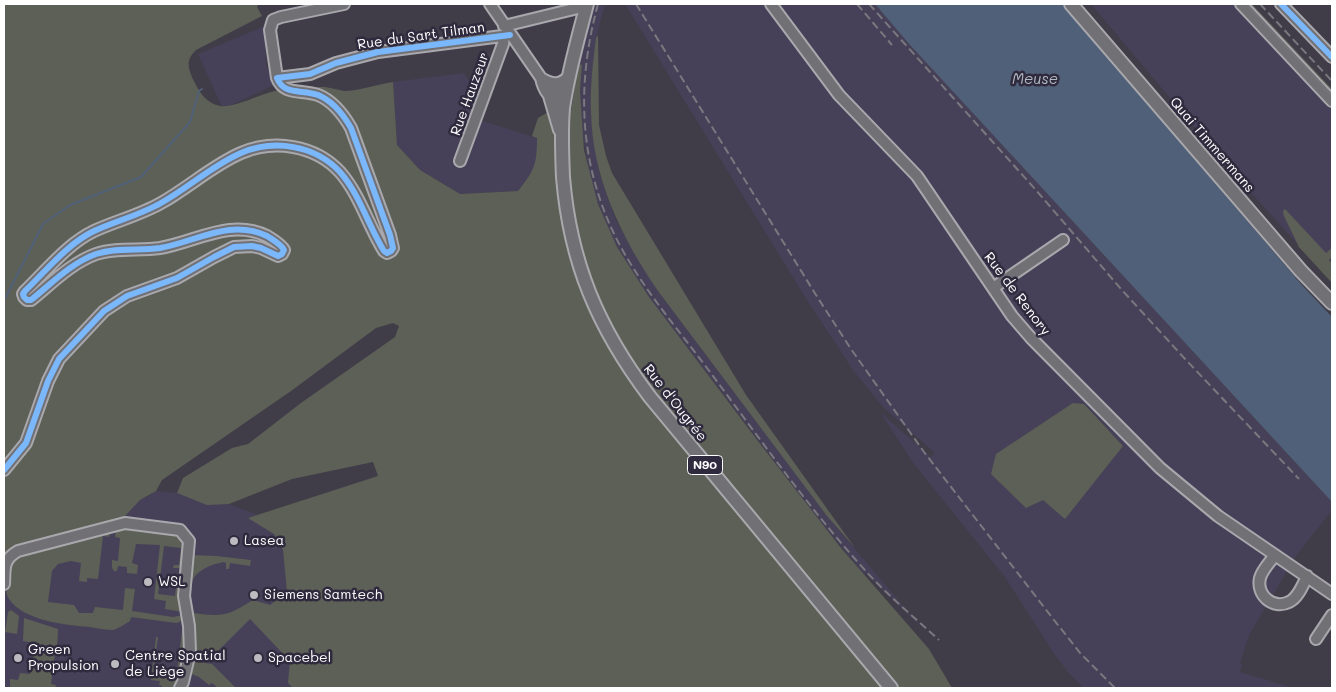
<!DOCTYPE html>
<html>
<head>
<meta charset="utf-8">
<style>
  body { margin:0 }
  #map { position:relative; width:1336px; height:692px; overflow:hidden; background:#403d49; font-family:Mali,sans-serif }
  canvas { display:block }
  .frame { position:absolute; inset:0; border:5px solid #fff; pointer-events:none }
</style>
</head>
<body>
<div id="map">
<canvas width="1336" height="692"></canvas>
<div class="frame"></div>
</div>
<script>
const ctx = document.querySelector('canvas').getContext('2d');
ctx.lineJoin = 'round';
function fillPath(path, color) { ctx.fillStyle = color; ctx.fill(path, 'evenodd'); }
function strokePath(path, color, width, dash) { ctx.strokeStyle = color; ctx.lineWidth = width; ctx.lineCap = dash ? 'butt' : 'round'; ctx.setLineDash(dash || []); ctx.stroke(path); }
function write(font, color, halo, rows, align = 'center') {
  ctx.font = font + ' Mali,sans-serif'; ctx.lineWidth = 5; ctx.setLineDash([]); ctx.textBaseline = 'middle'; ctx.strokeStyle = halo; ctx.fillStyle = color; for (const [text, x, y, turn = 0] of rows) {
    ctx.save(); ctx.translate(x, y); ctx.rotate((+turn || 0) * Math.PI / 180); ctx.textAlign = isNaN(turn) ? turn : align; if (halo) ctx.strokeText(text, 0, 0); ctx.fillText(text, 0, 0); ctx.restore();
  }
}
const built = new Path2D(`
  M593,4H605L596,38L593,66L591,91L592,129L600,175L616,221L658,291L827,516L921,627L866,574L862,572L820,521L649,297L617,247L598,204L590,177L582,131L580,91L582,65L578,64Z
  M625,4H875L910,45L1332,502V510L1296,556L1249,635L1240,663L1242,664L1240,672L1290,687L1309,688H1084L1068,672L1053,652L1005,577L914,464L880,412L931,457L935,453L883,407L853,370L807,300Z
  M1091,4H1236L1332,107V282L1235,175Z
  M265,26L266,65L274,85L223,109L198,54Z
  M464,73L477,93L469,117L537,138V154L533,173L518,191L460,194L420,170L397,145L393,82Z
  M156,491L177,493L229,504L270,520L276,538L283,550L284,562L310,688H4V550L149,496Z`);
const green = new Path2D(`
  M4,4H259L257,7L262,16L196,50C187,59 187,65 192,77C198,90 205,103 220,106C235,108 260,94 275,91C288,89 313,87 325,87C332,88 338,90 344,91C358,91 379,84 393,82L397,145L420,170L460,194L518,191C534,171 537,165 537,138L532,136L538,118L550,111H571L578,64L582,65L580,91L584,150L598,204L617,247L649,297L761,445L841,548L929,649L952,688H293L288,683L290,661L250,619L211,658L195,655L193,613C222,617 228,616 253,600L270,605L287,592L283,550L274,534L248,518L378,476L373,462L292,479L229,504L207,505L177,493L183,478L232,448L248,444L301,403L395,337L399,326L393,323L376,328L291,391L162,480L156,491L140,500L124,517L12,549L6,554L4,558Z
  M1243,4H1252L1332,89V98Z
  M598,35L599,125L606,156L612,173L746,395L855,548L827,516L658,291C621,237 592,177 591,111C590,86 593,62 596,38Z
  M1285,209L1326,253L1332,248V257L1329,260L1332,264V283L1298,246V245L1284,216L1283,211Z
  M1073,403L1084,404L1123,446L1065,519L1043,500L1026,508L991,474L996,454Z
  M122,527L177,534L186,543L182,566L180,568H173L174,565H179L181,548L164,546L158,594L175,596L177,578L172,577L173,575L180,576L183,612L165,609L166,601L154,599L160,545L136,544L132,563L138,565L137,574L127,573V567L118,566L117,571H114L112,568V560L118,561L120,538L115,537L116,531Z
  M110,531L109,537L103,536L98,579L87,578V582L79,581L81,563L71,561L58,564L52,571L48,602L74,605L79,613H93L95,607L123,610L125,588L135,589L132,611L173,617L183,615L180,622L176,623L131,617L130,621C125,624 118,629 113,630C106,630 97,628 90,627C66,625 24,621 9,599C5,593 6,587 7,581C8,575 7,567 10,562C16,552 63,543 75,543L77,540Z
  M191,555L216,556L251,560L250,566L230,563L229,569H226V563L224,562C207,565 187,574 191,595L187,592Z
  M11,610L19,616L17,634L5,632L8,612Z
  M24,618L58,629L57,653H55L51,684L56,685L55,688H35L28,687V688H10V679L18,680L20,673L30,674L35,643L23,641Z
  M182,631H186L187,649L176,688H162V686L159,685L160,681L151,680L156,637H158L154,668L177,671Z
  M192,661L212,664L236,688H218L212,683L209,685L199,677L189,673Z`);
const water = new Path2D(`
  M875,4H1062L1301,284L1332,317V502L910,45Z`);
const stream = new Path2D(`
  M4,300L8,293L43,224L70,205L141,177L190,122L199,91L202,89`);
const minor = new Path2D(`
  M490,4L541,78C553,85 560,86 570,75
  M771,4L839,95L917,176L1012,316L1031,338L1160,468L1218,516L1332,594
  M1241,4L1332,101
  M1281,4L1332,57
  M504,26L578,8
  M277,78L270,30L273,20L281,17L344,4
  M541,78C543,88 547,97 558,101L565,99L559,92L549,83
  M549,96L559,130
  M460,161L503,44L504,37
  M993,288L1063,240
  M4,470L26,443L48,381L59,359L104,311L127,296L177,278L214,257L234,247L252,246L261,248L278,256L282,254L284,250C281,244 273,240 267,236C230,218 196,242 160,248C139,251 116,247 96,254C71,263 51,284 31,300H27L24,297L23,294L25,291C47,270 67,244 94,231C116,221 140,215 161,203C188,188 213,165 241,153C274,139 315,145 340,172C360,195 368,225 384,251L387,253L391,251L393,248L390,235L351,128C343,114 333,101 318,95C302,89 284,96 277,78L310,74L336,63L378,52L510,35
  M1275,555C1270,562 1262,570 1260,578C1256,595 1273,610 1289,602C1298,598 1303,585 1307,576
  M4,584C5,569 2,560 18,551L125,523L180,530L189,541L184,596L189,626L190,652L183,682L180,688
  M1316,639L1332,615`);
const major = new Path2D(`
  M587,4C578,38 568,73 563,108C561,131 562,154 563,177C570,263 598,328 650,397L891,688
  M1071,4L1301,271L1332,303`);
const tram = new Path2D(`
  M1246,4L1332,96`);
const rail = new Path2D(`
  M598,4C580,70 578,137 601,202C622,265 668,316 707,368C758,436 807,506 864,569C887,595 914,617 939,640
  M636,4L816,295L851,349L924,452L1054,620L1081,654L1115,688
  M857,4L892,45
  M869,4L1035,189L1121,289L1186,360L1299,479
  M1260,4L1332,81`);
const cycleway = new Path2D(`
  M1281,4L1332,57
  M4,470L26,443L48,381L59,359L104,311L127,296L177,278L214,257L234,247L252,246L261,248L278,256L282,254L284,250C281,244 273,240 267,236C230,218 196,242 160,248C139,251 116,247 96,254C71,263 51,284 31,300H27L24,297L23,294L25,291C47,270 67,244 94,231C116,221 140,215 161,203C188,188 213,165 241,153C274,139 315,145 340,172C360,195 368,225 384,251L387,253L391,251L393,248L390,235L351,128C343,114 333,101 318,95C302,89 284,96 277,78L310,74L336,63L378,52L510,35`);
const markers = [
  [234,541,5,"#bcbbbf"],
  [148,582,5,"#bcbbbf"],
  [254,595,5,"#bcbbbf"],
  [18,658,5,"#bcbbbf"],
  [258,658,5,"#bcbbbf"],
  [115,664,5,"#bcbbbf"]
];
const shields = [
  [705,465,35]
];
const shieldNames = [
  ["N90",705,465]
];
const streetNames = [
  ["Rue du Sart Tilman",421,36,-8],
  ["Rue Hauzeur",470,94,-70],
  ["Quai Timmermans",1212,145,49],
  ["Rue de Renory",1017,294,53],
  ["Rue d'Ougrée",675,403,52]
];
const poiNames = [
  ["Lasea",244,541],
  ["WSL",158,582],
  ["Siemens Samtech",264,595],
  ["Green",28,650],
  ["Propulsion",28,666],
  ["Centre Spatial",125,656],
  ["de Liège",125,672],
  ["Spacebel",268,658]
];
const waterNames = [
  ["Meuse",1035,79]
];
fillPath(built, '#464158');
fillPath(green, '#5d6056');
fillPath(water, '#506078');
strokePath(stream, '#506078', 2);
strokePath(minor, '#a9a8ad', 14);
strokePath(major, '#a9a8ad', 16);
strokePath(minor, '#717075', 10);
strokePath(major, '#717075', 12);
strokePath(tram, '#7a787e', 1);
strokePath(rail, '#7a787e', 2, [8, 4]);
strokePath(cycleway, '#7ab7fb', 6);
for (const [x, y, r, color] of markers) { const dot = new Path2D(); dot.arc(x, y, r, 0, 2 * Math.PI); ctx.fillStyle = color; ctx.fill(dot); strokePath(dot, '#2f2a3d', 2); }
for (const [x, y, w] of shields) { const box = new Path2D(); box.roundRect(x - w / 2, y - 9.5, w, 19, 4); ctx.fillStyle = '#2f2a3d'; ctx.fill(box); strokePath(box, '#fff', 1); }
write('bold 12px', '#fff', null, shieldNames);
write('14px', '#fff', '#2f2a3d', streetNames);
write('14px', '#fff', '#2f2a3d', poiNames, 'left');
write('italic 15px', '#b1b9c4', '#2f2a3d', waterNames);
</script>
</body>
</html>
